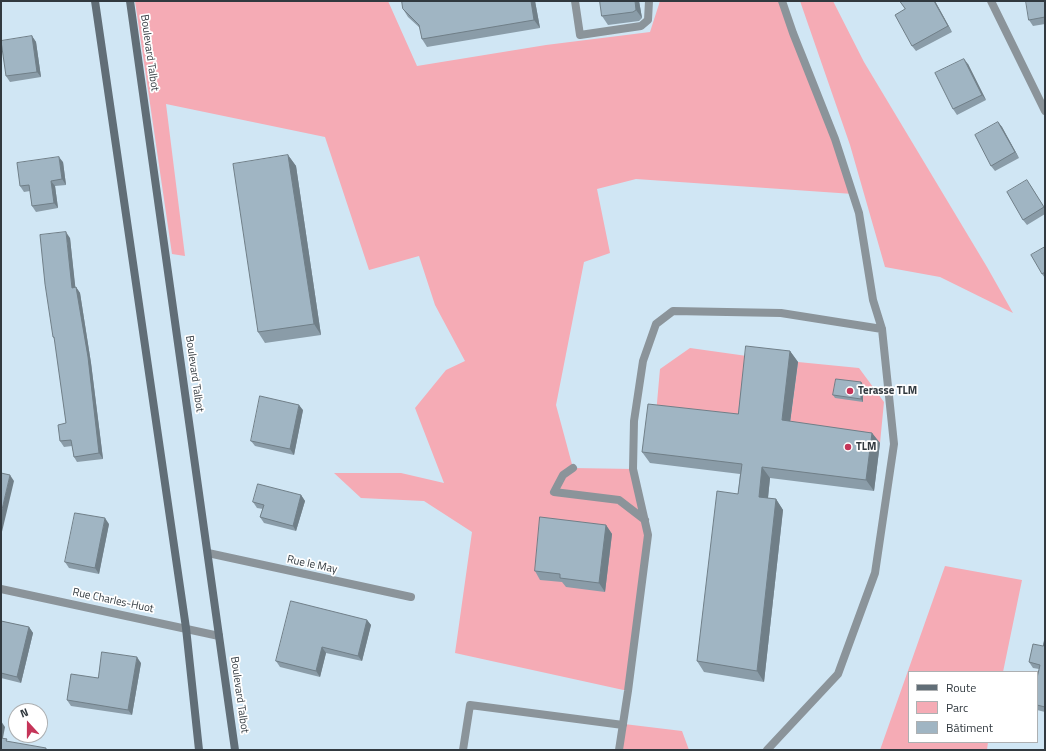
<!DOCTYPE html>
<html>
<head>
<meta charset="utf-8">
<style>
  body { margin:0 }
  #map { position:relative; width:1046px; height:751px; overflow:hidden; background:#d0e6f4; font-family:"Titillium Web",sans-serif }
  canvas { display:block }
  .frame { position:absolute; inset:0; border:2px solid #31393f; pointer-events:none }
  .legend { position:absolute; left:908px; top:671px; width:130px; height:72px; box-sizing:border-box; background:#fff; border:1px solid #adb0b2; margin:0; padding:5px 7px; list-style:none; font-size:12px; color:#31393f }
  .legend li { display:flex; align-items:center; gap:8px; height:20px }
  .legend b { width:20px; border:1px solid #adb0b2 }
  .north { position:absolute; left:8px; top:703px; width:40px; height:40px; box-sizing:border-box; background:#fff; border:1px solid #adb0b2; border-radius:50%; rotate:339deg; font-size:11px; font-weight:700; line-height:16px; text-align:center; color:#31393f }
  .north::after { content:''; display:block; margin:auto; width:14px; height:18px; background:#c53559; clip-path:polygon(50% 0,100% 100%,50% 72%,0 100%) }
</style>
</head>
<body>
<div id="map">
<canvas width="1046" height="751"></canvas>
<div class="frame"></div>
<ul class="legend">
<li><b style="height:5px;background:#616e77"></b>Route</li>
<li><b style="height:11px;background:#f5abb5"></b>Parc</li>
<li><b style="height:11px;background:#a0b5c3"></b>Bâtiment</li>
</ul>
<div class="north">N</div>
</div>
<script>
const ctx = document.querySelector('canvas').getContext('2d');
ctx.lineJoin = 'round';
function fillPath(path, color) { ctx.fillStyle = color; ctx.fill(path, 'evenodd'); }
function strokePath(path, color, width, dash) { ctx.strokeStyle = color; ctx.lineWidth = width; ctx.lineCap = dash ? 'butt' : 'round'; ctx.setLineDash(dash || []); ctx.stroke(path); }
function write(font, color, halo, rows, align = 'center') {
  ctx.font = font + ' "Titillium Web",sans-serif'; ctx.lineWidth = 3.5; ctx.setLineDash([]); ctx.textBaseline = 'middle'; ctx.strokeStyle = halo; ctx.fillStyle = color; for (const [text, x, y, turn = 0] of rows) {
    ctx.save(); ctx.translate(x, y); ctx.rotate((+turn || 0) * Math.PI / 180); ctx.textAlign = isNaN(turn) ? turn : align; if (halo) ctx.strokeText(text, 0, 0); ctx.fillText(text, 0, 0); ctx.restore();
  }
}
const green = new Path2D(`
  M135,1H388L417,66L546,45L650,32L660,1H782L853,194L636,179L597,189L610,253L584,262L556,405L573,468L633,469L648,535L628,691L455,653L472,532L424,501L361,498L334,473H401L444,483L415,408L446,370L465,361L435,305L419,256L369,270L325,137L166,104L185,256L172,254Z
  M800,1H833L864,62L987,267L1013,313L940,277L885,267L850,145Z
  M690,348L754,357L745,425L656,414L660,369Z
  M798,362L859,368L884,402L880,443L789,431Z
  M945,566L1022,580L1003,672H909V742H988L987,750H880Z
  M624,724L682,731L689,750H619Z`);
const lane = new Path2D(`
  M575,1L580,35L641,26L648,20L649,1
  M573,468L563,475L554,492L619,500L645,520
  M463,750L470,705L623,725
  M619,750L628,691L648,535L633,469L634,421L643,361L656,324L673,311L781,313L882,329
  M767,750L838,674L875,573L894,444L882,329L873,300L859,213L835,139L793,33L782,1`);
const street = new Path2D(`
  M991,1L1045,111
  M208,553L411,597
  M1,589L219,636`);
const secondary = new Path2D(`
  M95,1L186,628L199,750
  M130,1L235,750`);
const wall = new Path2D(`
  M402,1H535L540,28L427,47L422,39L420,28L408,17L403,9Z
  M600,1H639L642,18L639,21L608,25L602,16Z
  M900,1H935L952,32L916,51L912,46L905,9Z
  M1045,1V24L1033,26L1029,20Z
  M32,36L36,42L41,77L10,82L6,76Z
  M968,64L986,100L957,115L953,109Z
  M998,122L1002,127L1019,158L995,171L991,166Z
  M288,155L296,166L321,335L265,343L258,332Z
  M63,162L66,185L55,186L58,208L36,212L32,206L30,191L24,192L20,186Z
  M1031,186L1045,209V214L1027,225L1023,220Z
  M70,238L75,287H76L80,293L91,363L103,459L77,462L74,457L72,446L64,447L60,441L66,423L55,340L53,337Z
  M1045,247V278L1042,274Z
  M790,351L798,362L790,422L872,433L880,443L874,491L770,478L768,498L776,499L783,510L764,682L704,672L697,661L738,494L740,474L650,463L642,452L738,414Z
  M861,382L863,385V402L835,398L833,395Z
  M303,410L294,455L255,446L251,441Z
  M301,495L305,501L296,531L264,523L260,517L263,509L257,508L253,502Z
  M109,524L99,574L69,568L65,562Z
  M606,525L612,534L605,592L566,587L562,582L540,580L535,571Z
  M367,620L371,625L362,661L326,653L320,677L280,667L276,661Z
  M1,621L29,627L33,633L21,683L1,678Z
  M1045,638V712L1037,710V678L1039,669L1033,668L1029,662L1043,646Z
  M141,663L132,715L71,706L67,700L98,678Z`);
const shadedWall = new Path2D(`
  M531,1H535L540,28L534,20Z
  M635,1H639L642,18L636,10Z
  M934,1H935L952,32L948,26Z
  M32,36L36,42L41,77L37,72Z
  M964,59L968,64L986,100L982,95Z
  M998,122L1002,127L1019,158L1015,152Z
  M288,155L296,166L321,335L314,324Z
  M59,157L63,162L66,185L62,179Z
  M51,181L55,186L58,208L54,203Z
  M66,232L70,238L76,293L72,288Z
  M76,287L80,293L91,363L103,459L99,453Z
  M790,351L798,362L789,431L782,420Z
  M861,382L863,385V402L861,399Z
  M299,405L303,410L294,455L290,449Z
  M872,433L880,443L874,491L866,480Z
  M762,467L770,478L767,507L759,497Z
  M10,475L14,481L1,536V514Z
  M301,495L305,501L296,531L293,526Z
  M776,499L783,510L764,682L757,671Z
  M105,518L109,524L99,574L95,568Z
  M606,525L612,534L605,592L599,583Z
  M367,620L371,625L362,661L358,656Z
  M29,627L33,633L21,683L17,677Z
  M322,647L326,653L320,677L316,671Z
  M137,657L141,663L132,715L128,710Z
  M1,721L5,727L2,743L1,742Z`);
const building = new Path2D(`
  M402,1H531L534,20L422,39L419,25L403,9Z
  M600,1H635L636,10L633,12L602,16Z
  M900,1H934L948,26L912,46L895,15L905,9Z
  M1026,1H1045V17L1029,20Z
  M32,36L37,72L6,76L1,41Z
  M964,59L982,95L953,109L935,73Z
  M998,122L1015,152L991,166L975,135Z
  M288,155L314,324L258,332L233,164Z
  M59,157L62,179L51,181L54,203L32,206L29,185L20,186L17,163Z
  M1027,180L1044,207L1023,220L1007,192Z
  M66,232L72,288L76,287L88,357L99,453L74,457L71,440L60,441L58,425L66,423L54,337H53L45,284L40,235Z
  M1045,247V272L1042,274L1031,255Z
  M746,346L790,351L782,420L872,433L866,480L762,467L759,497L776,499L757,671L697,661L717,491L738,494L742,464L642,452L648,404L738,414Z
  M836,379L861,382V399L833,395Z
  M260,396L299,405L290,449L251,441Z
  M1,473L10,475L1,514Z
  M258,484L301,495L293,526L260,517L264,505L253,502Z
  M75,513L105,518L95,568L65,562Z
  M540,517L606,525L599,583L560,578V574L535,571Z
  M291,601L367,620L358,656L322,647L316,671L276,661Z
  M1,621L29,627L17,677L1,673Z
  M1045,638V707L1037,705V678L1040,665L1029,662L1033,644L1043,646Z
  M102,652L137,657L128,710L67,700L71,674L98,678Z
  M1,738L7,739L6,741L46,748V750H1Z`);
const markers = [
  [850,391,4,"#c53559"],
  [848,447,4,"#c53559"]
];
const streetNames = [
  ["Boulevard Talbot",149,53,82],
  ["Boulevard Talbot",194,374,82],
  ["Rue le May",312,565,12],
  ["Rue Charles-Huot",113,601,12],
  ["Boulevard Talbot",239,695,82]
];
const poiNames = [
  ["Terasse TLM",858,391],
  ["TLM",856,447]
];
fillPath(green, '#f5abb5');
strokePath(lane, '#8b949a', 8);
strokePath(street, '#8b949a', 8);
strokePath(secondary, '#616e77', 8);
fillPath(wall, '#8a9ca8');
fillPath(shadedWall, '#707f88');
fillPath(building, '#a0b5c3');
strokePath(building, '#707f88', 1);
for (const [x, y, r, color] of markers) { const dot = new Path2D(); dot.arc(x, y, r, 0, 2 * Math.PI); ctx.fillStyle = color; ctx.fill(dot); strokePath(dot, '#fff', 1.5); }
write('11px', '#31393f', '#fff', streetNames);
write('bold 11px', '#31393f', '#fff', poiNames, 'left');
</script>
</body>
</html>
